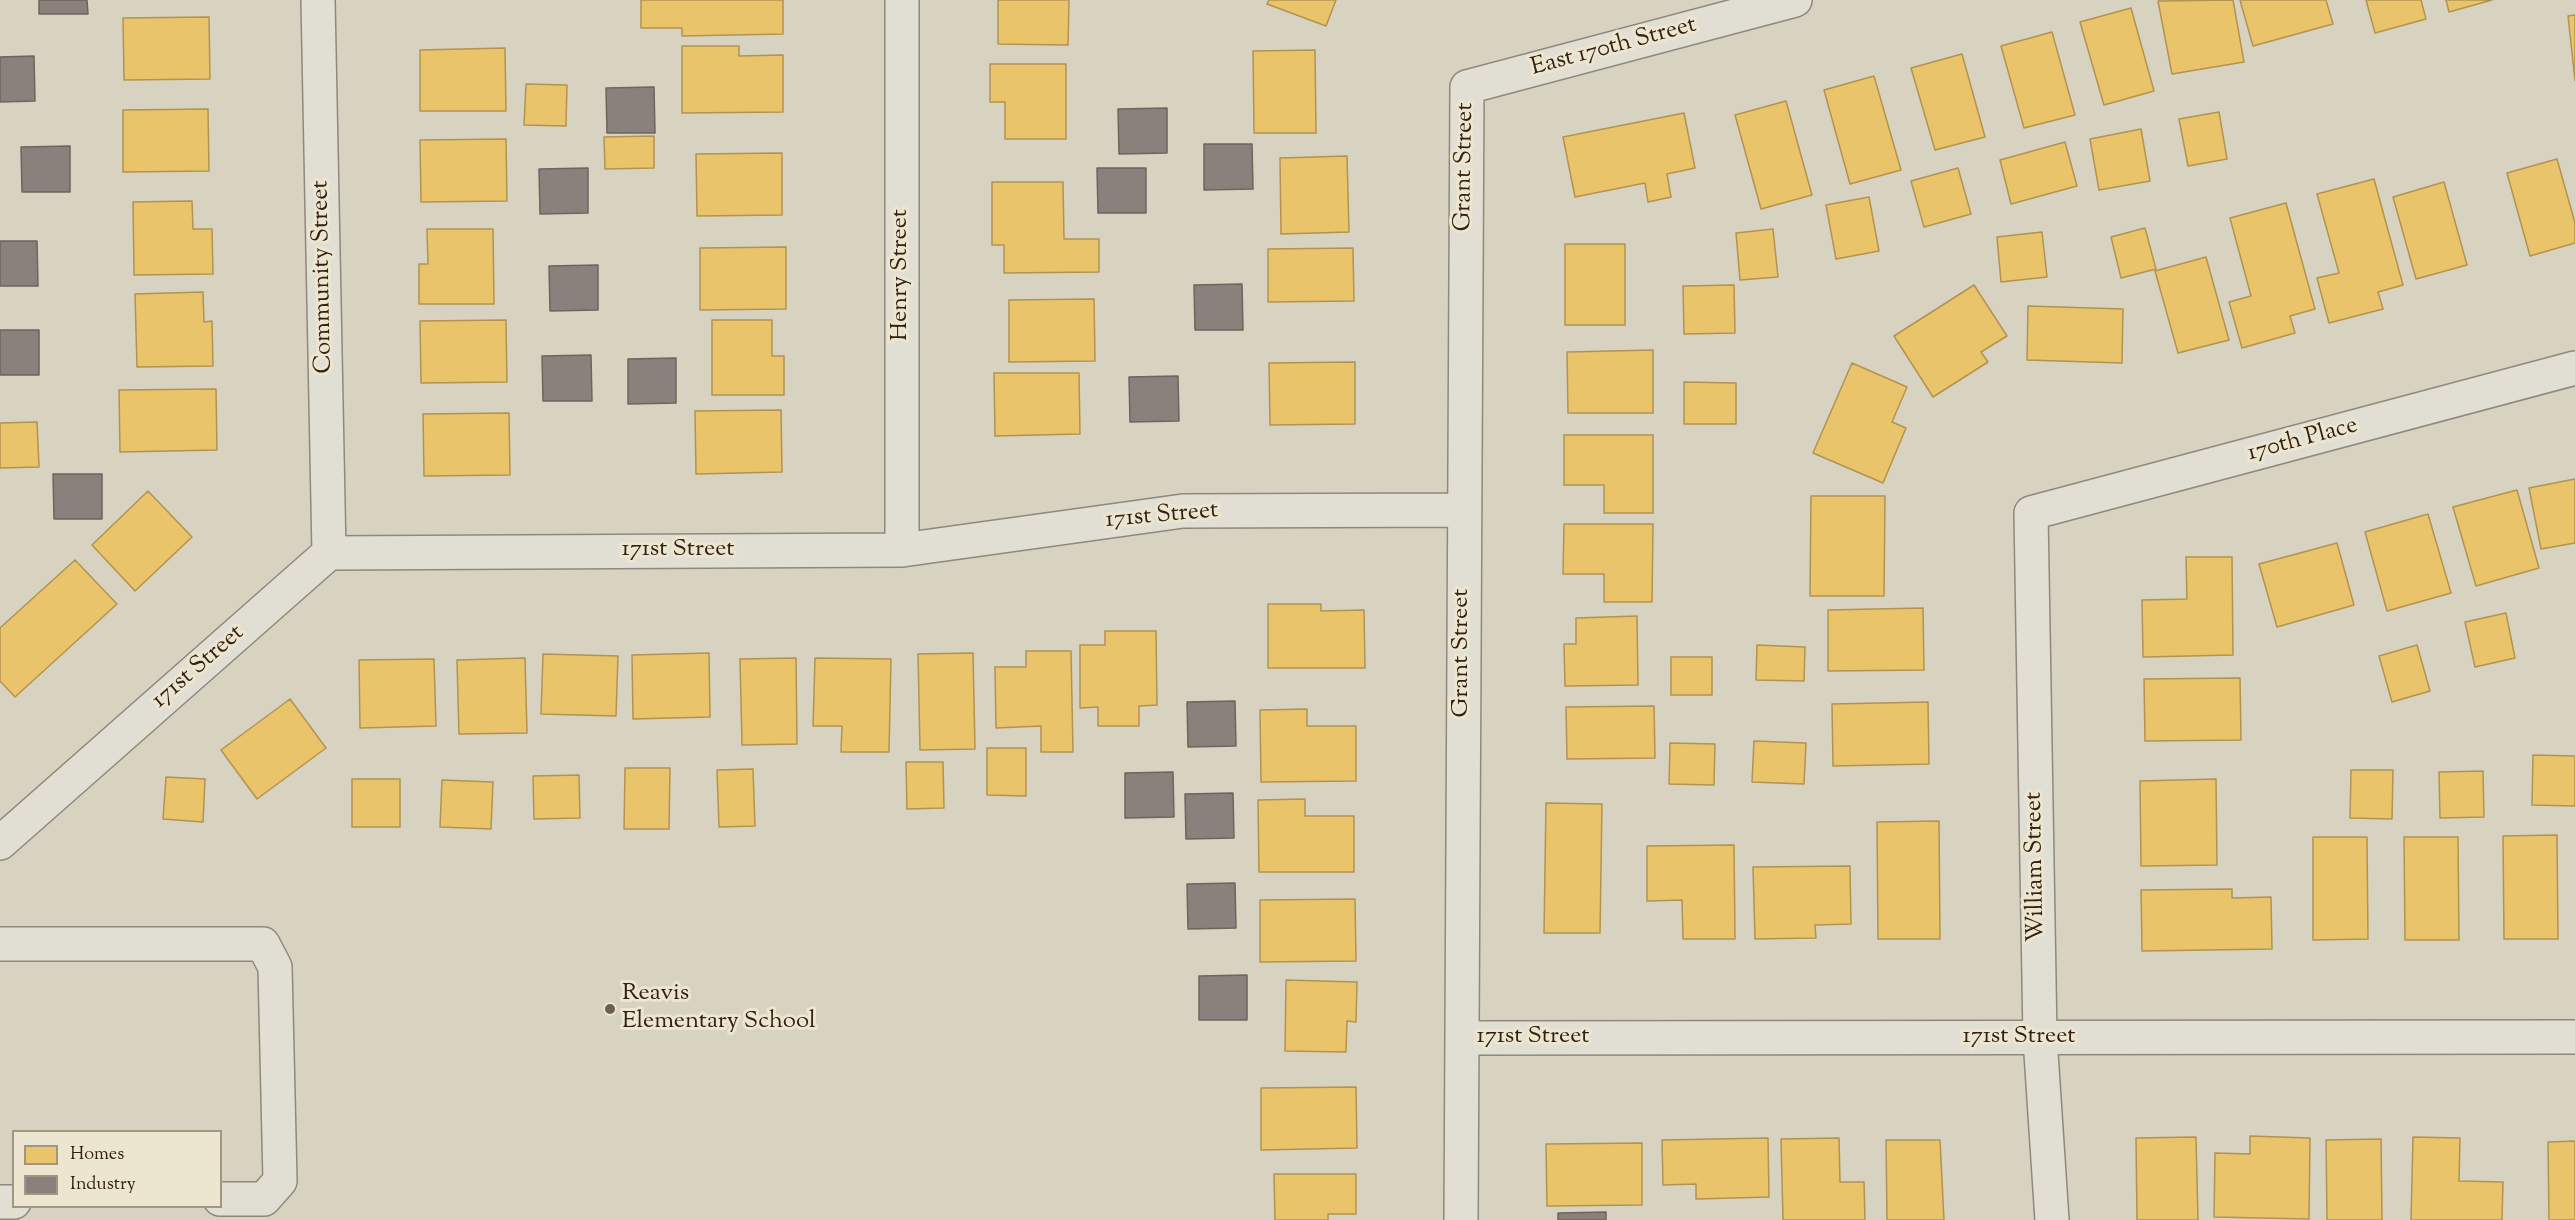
<!DOCTYPE html>
<html>
<head>
<meta charset="utf-8">
<style>
  body { margin:0 }
  #map { position:relative; width:2575px; height:1220px; overflow:hidden; background:#d8d2c0; font-family:"Sorts Mill Goudy",serif }
  canvas { display:block }
  .legend { position:absolute; left:12px; top:1130px; width:210px; height:78px; box-sizing:border-box; background:#ece5cf; border:2px solid #a29683; margin:0; padding:8px 10px; list-style:none; font-size:18px; color:#332012 }
  .legend li { display:flex; align-items:center; gap:12px; height:30px }
  .legend b { width:30px; border:2px solid #a29683 }
</style>
</head>
<body>
<div id="map">
<canvas width="2575" height="1220"></canvas>
<ul class="legend">
<li><b style="height:16px;background:#e9c46a"></b>Homes</li>
<li><b style="height:16px;background:#8a817c"></b>Industry</li>
</ul>
</div>
<script>
const ctx = document.querySelector('canvas').getContext('2d');
ctx.lineJoin = 'round';
function fillPath(path, color) { ctx.fillStyle = color; ctx.fill(path, 'evenodd'); }
function strokePath(path, color, width, dash) { ctx.strokeStyle = color; ctx.lineWidth = width; ctx.lineCap = dash ? 'butt' : 'round'; ctx.setLineDash(dash || []); ctx.stroke(path); }
function write(font, color, halo, rows, align = 'center') {
  ctx.font = font + ' "Sorts Mill Goudy",serif'; ctx.lineWidth = 6; ctx.setLineDash([]); ctx.textBaseline = 'middle'; ctx.strokeStyle = halo; ctx.fillStyle = color; for (const [text, x, y, turn = 0] of rows) {
    ctx.save(); ctx.translate(x, y); ctx.rotate((+turn || 0) * Math.PI / 180); ctx.textAlign = isNaN(turn) ? turn : align; if (halo) ctx.strokeText(text, 0, 0); ctx.fillText(text, 0, 0); ctx.restore();
  }
}
const homes = new Path2D(`
  M641,0H783V34L682,36V28H641Z
  M998,0H1069L1068,45L998,44Z
  M1269,0H1336L1326,26L1267,4Z
  M2233,0L2244,62L2172,74L2158,1Z
  M2240,0H2326L2333,24L2253,46Z
  M2366,0H2421L2426,19L2375,33Z
  M2446,0H2492L2449,12Z
  M2131,8L2154,91L2104,105L2080,22Z
  M2575,15V81L2568,16Z
  M209,17L210,79L124,80L123,18Z
  M2052,32L2075,115L2024,128L2001,46Z
  M682,46H739V56L783,55V112L682,113Z
  M505,48L506,111H420V50Z
  M1315,50L1316,133H1254L1253,51Z
  M1962,54L1985,137L1935,150L1911,68Z
  M990,64H1066V139H1005V102H990Z
  M1874,76L1901,170L1850,184L1824,90Z
  M526,84L567,85L566,126L524,125Z
  M1786,101L1812,195L1761,209L1735,115Z
  M208,109L209,171L123,172V110Z
  M2219,112L2227,159L2188,166L2179,119Z
  M1684,113L1695,168L1667,174L1671,197L1648,202L1645,183L1575,197L1563,137Z
  M2141,129L2150,181L2099,190L2090,139Z
  M654,136V168L605,169L604,137Z
  M506,139L507,201L421,202L420,140Z
  M2065,142L2077,186L2011,204L2000,160Z
  M782,153V215L697,216L696,154Z
  M1347,156L1349,232L1281,234L1280,158Z
  M2557,159L2575,223V243L2530,256L2507,173Z
  M1958,168L1971,214L1924,227L1911,181Z
  M2374,179L2403,285L2378,292L2383,309L2329,323L2317,278L2339,273L2317,194Z
  M992,182H1063L1064,239H1099V272L1004,273V245H992Z
  M2444,182L2467,265L2416,279L2393,197Z
  M1869,197L1879,251L1836,259L1826,205Z
  M192,201L193,229H212L213,274L134,275L133,202Z
  M2286,203L2315,309L2290,316L2295,333L2242,348L2229,302L2251,296L2230,218Z
  M2145,228L2156,269L2121,278L2111,237Z
  M427,229H493L494,304H419V264H428Z
  M1773,229L1778,277L1740,280L1736,233Z
  M2042,232L2047,277L2001,282L1997,237Z
  M1565,244H1625V325H1565Z
  M786,247V309L700,310V248Z
  M1353,248L1354,301L1268,302V249Z
  M2206,257L2229,340L2178,353L2155,271Z
  M1734,285L1735,333L1684,334L1683,286Z
  M1974,285L2007,336L1981,352L1988,362L1933,397L1894,336Z
  M203,292L204,322L212,321L213,366L137,367L135,294Z
  M1094,299L1095,361L1009,362V300Z
  M2028,306L2123,309L2122,363L2027,360Z
  M506,320L507,382L421,383L420,321Z
  M712,320H772V356H784V395H712Z
  M1653,350V413H1568L1567,352Z
  M1355,362V424L1270,425L1269,363Z
  M1852,363L1907,387L1892,422L1906,428L1883,483L1813,453Z
  M994,373H1079L1080,434L995,436Z
  M1684,382L1736,383V424H1684Z
  M216,389L217,450L120,452L119,390Z
  M781,410L782,472L696,474L695,411Z
  M509,413L510,475L424,476L423,414Z
  M37,422L39,467L0,468V423Z
  M1564,435H1653V513H1604V485H1564Z
  M2575,479V543L2541,549L2529,488Z
  M2517,490L2539,568L2476,586L2453,507Z
  M148,491L192,537L135,591L92,545Z
  M1811,496H1885L1884,596H1810Z
  M2428,514L2451,593L2387,611L2365,532Z
  M1564,524H1653L1652,602H1604V574H1563Z
  M2337,543L2354,605L2277,627L2259,564Z
  M2186,557H2232L2233,655L2143,657L2142,600L2187,599Z
  M75,560L117,604L15,697L0,681V628Z
  M1268,604H1321V611L1364,610L1365,668H1268Z
  M1923,608L1924,670L1828,671V610Z
  M2506,613L2515,658L2475,667L2465,622Z
  M1637,616L1638,685L1565,686L1564,644H1576V618Z
  M1105,631H1156L1157,705L1139,706V726H1098V707L1080,708V645H1105Z
  M1757,645L1805,647L1804,681L1756,680Z
  M2417,645L2430,691L2392,702L2379,656Z
  M1026,651H1071L1073,752H1041V726L996,728L995,667H1026Z
  M709,653L710,717L633,719L632,655Z
  M973,653L975,749L920,750L918,654Z
  M543,654L618,656L616,716L541,714Z
  M1671,657H1712V695H1671Z
  M525,658L527,733L459,734L457,660Z
  M796,658L797,744L742,745L740,659Z
  M815,658L891,659L889,752H841L842,726H813Z
  M434,659L436,726L360,728L359,660Z
  M2240,678L2241,740L2145,741L2144,679Z
  M290,699L326,748L257,799L221,750Z
  M1928,702L1929,764L1833,766L1832,704Z
  M1654,706L1655,758L1567,759L1566,707Z
  M1307,709V726H1356V781L1261,782L1260,710Z
  M1754,741L1806,743L1804,784L1752,782Z
  M1670,743L1715,744L1714,785L1669,784Z
  M987,748H1026V796L987,795Z
  M2533,755L2575,756V806L2532,805Z
  M906,762H943L944,808L907,809Z
  M625,768H670L669,829H624Z
  M753,769L755,826L719,827L717,770Z
  M2351,770H2393L2392,819L2350,818Z
  M2483,771L2484,817L2440,818L2439,772Z
  M579,775L580,818L534,819L533,776Z
  M166,777L205,779L203,822L163,819Z
  M352,779H400V827H352Z
  M2216,779L2217,865L2141,866L2140,781Z
  M442,780L493,782L491,829L440,827Z
  M1305,799V816H1354V872H1259L1258,800Z
  M1546,803L1602,804L1600,933H1544Z
  M1939,821L1940,939H1878L1877,822Z
  M2557,835L2558,939H2504L2503,836Z
  M2313,837H2367L2368,939L2313,940Z
  M2404,837H2458L2459,940H2405Z
  M1734,845L1735,939H1683L1682,900L1647,901V846Z
  M1850,866L1851,924L1815,925L1816,938L1755,939L1753,867Z
  M2232,889V898L2271,897L2272,949L2142,951L2141,890Z
  M1355,899L1356,961L1260,962V900Z
  M1286,980L1357,982L1356,1022L1347,1021L1346,1052L1285,1051Z
  M1356,1087L1357,1148L1261,1150V1088Z
  M2250,1136L2310,1138L2309,1219L2214,1217L2215,1153L2250,1154Z
  M2196,1137L2198,1220H2137L2136,1138Z
  M2413,1137L2460,1138L2459,1181L2503,1182L2502,1220H2411Z
  M1768,1138L1769,1197L1696,1199V1184L1663,1185L1662,1140Z
  M1839,1138L1840,1182H1864L1865,1220H1783L1781,1139Z
  M2381,1139L2382,1220H2327L2326,1140Z
  M1886,1140H1940L1944,1220H1887Z
  M2575,1141V1220H2549L2548,1142Z
  M1642,1143V1205L1547,1206L1546,1144Z
  M1274,1174H1356V1214H1328V1220H1275Z`);
const industry = new Path2D(`
  M39,0H87L88,14H39Z
  M34,56L35,101L0,102V57Z
  M654,87L655,133H607L606,88Z
  M1167,108V153L1119,154L1118,109Z
  M1204,144H1252L1253,189L1204,190Z
  M70,146V192H22L21,147Z
  M588,168V213L540,214L539,169Z
  M1097,168H1146V213H1098Z
  M0,241H37L38,286H0Z
  M598,265V310L550,311L549,266Z
  M1242,284L1243,330H1195L1194,285Z
  M0,330H39V375H0Z
  M591,355L592,401H543L542,356Z
  M676,358V403L628,404V359Z
  M1178,376L1179,421L1130,422L1129,377Z
  M53,474H102V519H54Z
  M1235,701L1236,746L1188,747L1187,702Z
  M1173,772L1174,817L1125,818V773Z
  M1233,793L1234,838L1186,839L1185,794Z
  M1235,883L1236,928L1188,929L1187,884Z
  M1247,975V1020H1199V976Z
  M1606,1212V1220H1558V1213Z`);
const minor = new Path2D(`
  M318,0L329,553
  M902,550V0
  M0,843L329,553L902,550L1183,511L1463,510
  M0,944H263L275,967L280,1181L264,1199H220
  M1462,1038L2575,1037
  M0,1202H14
  M1461,1220L1467,87L1795,0
  M2052,1220L2040,1038L2031,513L2575,368`);
const markers = [
  [610,1009,6,"#6d5e4f"]
];
const streetNames = [
  ["East 170th Street",1614,48,-15],
  ["Grant Street",1466,167,-89],
  ["Henry Street",902,275,-90],
  ["Community Street",324,277,-91],
  ["170th Place",2303,441,-15],
  ["171st Street",1162,517,-5],
  ["171st Street",678,551],
  ["Grant Street",1463,653,-90],
  ["171st Street",199,668,-41],
  ["William Street",2037,867,-91],
  ["171st Street",1533,1038],
  ["171st Street",2019,1038]
];
const poiNames = [
  ["Reavis",622,995],
  ["Elementary School",622,1023]
];
fillPath(homes, '#e9c46a');
strokePath(homes, '#b29350', 1.5);
fillPath(industry, '#8a817c');
strokePath(industry, '#70645c', 1.5);
strokePath(minor, '#8f897d', 36);
strokePath(minor, '#e1ded4', 33);
for (const [x, y, r, color] of markers) { const dot = new Path2D(); dot.arc(x, y, r, 0, 2 * Math.PI); ctx.fillStyle = color; ctx.fill(dot); strokePath(dot, '#ece5cf', 2); }
write('24px', '#332012', '#ece5cf', streetNames);
write('24px', '#332012', '#ece5cf', poiNames, 'left');
</script>
</body>
</html>
